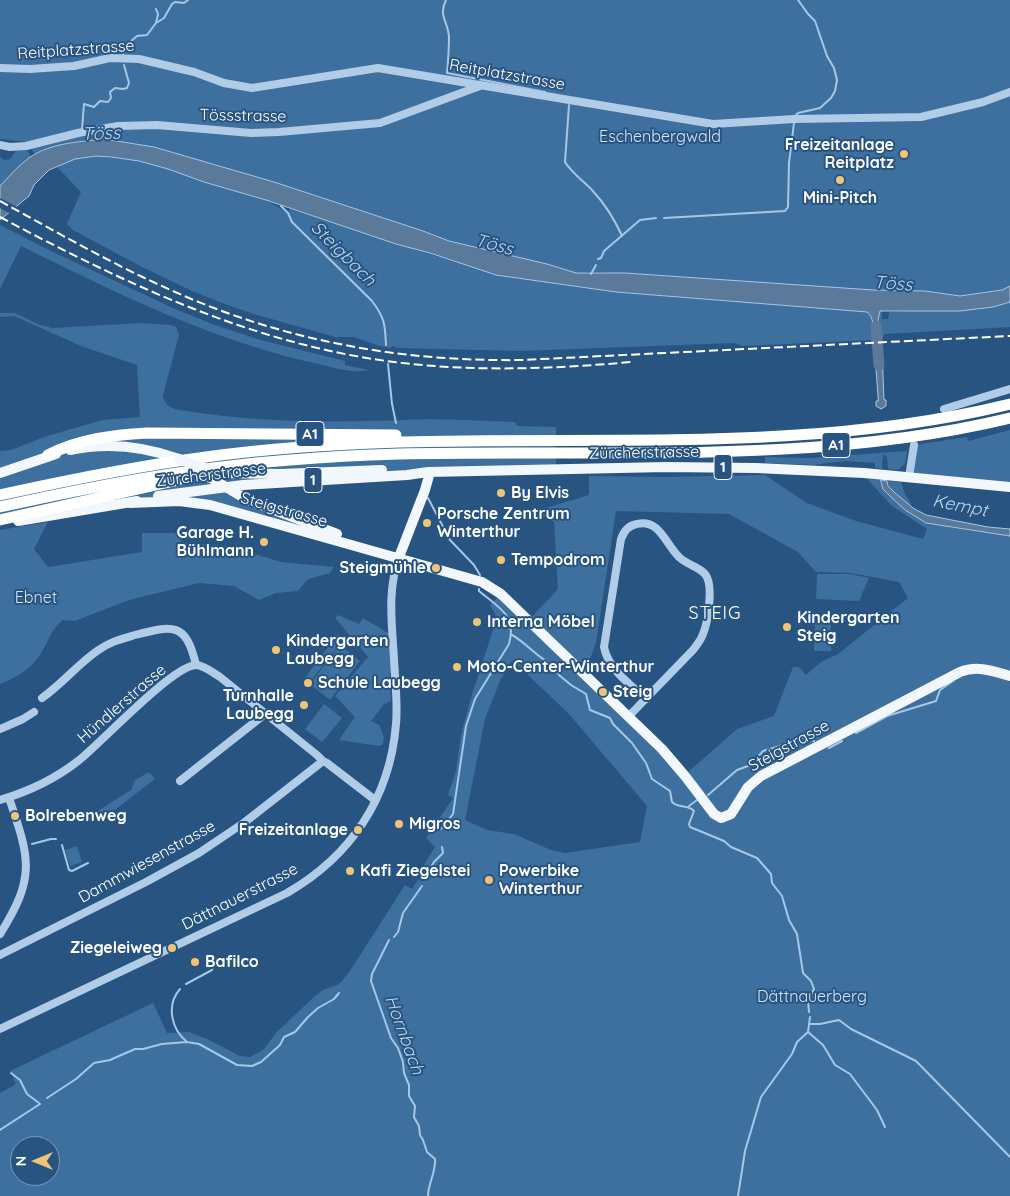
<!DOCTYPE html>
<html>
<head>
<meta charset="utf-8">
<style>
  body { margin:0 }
  #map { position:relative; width:1010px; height:1196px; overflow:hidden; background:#285482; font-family:Quicksand,sans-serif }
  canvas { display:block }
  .north { position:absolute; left:10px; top:1136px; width:50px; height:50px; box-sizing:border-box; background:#285482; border:1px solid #7e98b4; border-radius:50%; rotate:270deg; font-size:14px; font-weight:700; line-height:20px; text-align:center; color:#fff }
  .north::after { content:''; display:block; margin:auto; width:18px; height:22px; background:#eec578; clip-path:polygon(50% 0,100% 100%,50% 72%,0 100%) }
</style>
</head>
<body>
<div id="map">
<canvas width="1010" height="1196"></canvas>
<div class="north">N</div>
</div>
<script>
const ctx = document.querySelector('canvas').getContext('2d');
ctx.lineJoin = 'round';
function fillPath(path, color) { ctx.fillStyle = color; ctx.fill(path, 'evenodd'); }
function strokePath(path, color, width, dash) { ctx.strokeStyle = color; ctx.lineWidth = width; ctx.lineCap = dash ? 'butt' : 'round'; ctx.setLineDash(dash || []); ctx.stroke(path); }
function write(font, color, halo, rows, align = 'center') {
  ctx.font = font + ' Quicksand,sans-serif'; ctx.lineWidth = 4; ctx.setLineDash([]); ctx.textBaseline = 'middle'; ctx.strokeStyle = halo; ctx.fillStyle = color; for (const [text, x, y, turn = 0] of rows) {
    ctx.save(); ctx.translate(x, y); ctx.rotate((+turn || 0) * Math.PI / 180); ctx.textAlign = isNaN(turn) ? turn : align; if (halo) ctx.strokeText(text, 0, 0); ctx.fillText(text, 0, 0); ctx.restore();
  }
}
const green = new Path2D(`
  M0,0H1010V286L1002,290L960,297L925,291L873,290L595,272L576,273L547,264L449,241L423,231L274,182L154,147L104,139L56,146L35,154L26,142L0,139Z
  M18,148L27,150L31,157L26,159L0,186V156L4,160L10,159Z
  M96,156L139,161L168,169L204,182L266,200L288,213L290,209L496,275L616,292L867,312C875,318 873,331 874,340L742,346L735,343L520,351L397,348L393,346L390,348L379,346L354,337H335L254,314L222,303L192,291L140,266L73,230L67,224L81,192L56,166L75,159Z
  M0,225L53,252L175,309L215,325L257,339L345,361V365L369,370C351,374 332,367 314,363C210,340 115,292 21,246L0,289Z
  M1010,302V327L885,334L881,340L878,320L880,311H882V319H888L889,312L993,307Z
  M0,313H15L40,325L52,328L142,323L171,325L176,327L179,335L163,395C164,403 167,405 174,409C248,422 326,423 401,420C439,418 477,421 515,422L517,426L556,427V469L243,485L246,499L339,535L224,508L158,501L0,524V451L11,450L47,436L103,420L140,417L137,365L81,346L14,316L0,317Z
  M1010,430V487L909,477L914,445L967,437L968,441Z
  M907,451L905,464L898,470L888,469L887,457L884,455H883L882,469L875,468V463L845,461L812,465L765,463V457L810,458Z
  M765,475L807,503L856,521L923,539L927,529L892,506L867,479L881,480L883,489L890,496L926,523L1010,536V1196H0V1093L16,1084L10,1071L153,1003L167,1033L189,1032L207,1039L240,1056L250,1057L263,1050L277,1032L316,995L323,990L339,984L348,974L405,885L412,889L420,877L417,871L420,866H423L435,847L426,838L453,798L448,795L456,771L461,735L472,694L497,618L490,605L501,594L528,621L558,589L554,522L544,517L536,518V511L589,495V476L664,477ZM616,511L729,514L798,552L816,572L851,573L899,582L908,598L838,654L821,662L806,675L799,667H793L774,716L737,729L685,775L584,675L596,643ZM512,660L569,714L647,806L640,842L565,853L551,850L514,834L487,830L465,820L485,719L500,681ZM20,1146H50V1176H20Z
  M887,481L901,482L905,494L911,504L910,505C901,498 890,492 887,481Z
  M48,522L34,549L48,567L142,552V533H176L183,543L228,546L281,562L334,567L330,573L308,579L298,591L276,593L259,600L234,586L199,583L129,600L75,621L63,620C49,631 49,643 39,656C30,670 15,678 0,684V530Z
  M817,574H851L869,578L859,601L816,599Z
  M338,615L359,624L363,618L393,636L395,674L390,673L391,701L384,704L371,721L379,725L384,737L383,744L379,746L339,740L355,717L335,696L368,657L335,618Z
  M815,621L831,622V651H814Z
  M338,634L344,639L309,683L304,679Z
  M340,645L360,661L330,700L310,684Z
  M324,704L342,718L322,742L305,729Z
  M149,772L155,779L116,809L93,822V817L99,810L131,790L135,780Z
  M77,846L82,862L70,866L65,850Z`);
const water = new Path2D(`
  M104,139L154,147L274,182L423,231L449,241L547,264L576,273H625L873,290L925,291L960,296L1002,290L1010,286V302L993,307L960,311H880L878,320L881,340H874C873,331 875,318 867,312L616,292L496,275L430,253L396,244L266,200L204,182L168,169L139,161L111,157L96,156L75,159L49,170L34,185L29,196L0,220V186C8,178 16,168 25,161C46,143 78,142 104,139Z
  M875,350H882L884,400H886V406L881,409L876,406V401H878Z
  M881,480L887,481L888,486L894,492L913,508L926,515L988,527L1010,529V536L926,523L905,510L890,496L883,489Z`);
const pier = new Path2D(`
  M0,198L19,208L11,214L0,208Z`);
const stream = new Path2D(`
  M446,0C438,16 448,21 449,37C449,49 448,62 447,73L545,92
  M156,9L158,14L156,23
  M123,55L122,49L137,36L147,35L156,23L164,18L172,4L175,2L184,3L188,0
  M569,105L565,162C572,173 583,181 592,190C605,204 614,218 622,236
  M796,115L798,113L820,108L831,98L835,91L837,80L834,68L827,56L815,21L808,14L798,0
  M82,129L84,104L94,107L100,101L108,102L111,98L110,92L115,88L123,89L127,88L129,83L124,65
  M281,206L288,213L292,222L372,301C385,318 385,325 386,345
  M664,218L785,211L788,207L789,163L794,123
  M598,259L601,258L604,251L640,220L656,218
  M591,274L596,265
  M388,364L392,404L396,423
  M428,498L450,540L474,565L480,575
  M512,635C527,643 538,659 555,666L559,675L571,685L586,694L590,710L610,718L613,724L632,743L646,763L652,779L670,791L672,802C679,809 688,804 694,811L689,824L690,827L724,841L731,847L757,858L771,874L772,883L782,896L789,920L797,934L803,973L811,981L814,989L808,1001L809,1012
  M856,733L887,716L936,701L940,690L953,681
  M829,748L842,741
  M708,795L737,770L748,766L755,760L763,751L780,746L789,741L801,737L814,741
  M689,806L697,800
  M441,829L453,814L466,726L475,699L509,644C517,615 499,608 479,591V589
  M32,844L51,839H56
  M62,845L69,870L72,871L88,863
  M425,878L434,862L443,853L442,847
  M394,937L398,932L403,913L422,886
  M389,940L372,974L371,981L391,1038L398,1048L403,1062L404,1073L409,1085V1096L415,1106L414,1117L419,1126L420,1135L423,1140L427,1152L435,1159C436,1173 428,1183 428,1196
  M186,984L212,970L214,963L211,956
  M180,989C166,1005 171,1029 187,1042
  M809,1024H820L839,1020L851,1029L916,1061L1010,1157
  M808,1032L823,1045L835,1065L850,1074L877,1110L885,1127
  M11,1073L20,1080L27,1094L39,1103
  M47,1098L76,1079L94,1063L110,1060L135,1049H143L162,1044L187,1042L199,1044L237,1065L252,1066L261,1062L280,1045L284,1037L295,1032L308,1017L318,1008L334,999L339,993
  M0,1130L40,1104
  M738,1196L745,1151L761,1097L792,1054L797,1042L808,1032L810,1017`);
const river = new Path2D(`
  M876,326L879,365`);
const minor = new Path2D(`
  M0,68L30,69L74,66L110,58L139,59L194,72L224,83L252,88L378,68L713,124L794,119L921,117L983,102L1010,92
  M0,145L10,147L26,146L78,133L118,126L157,125L251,133L279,132L380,123L480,86
  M944,409L1010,389
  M909,477L914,445
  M42,698C62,684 77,665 97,651C109,642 121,639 135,635C173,625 186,622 196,665
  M628,717L693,650C697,645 701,640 703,634C708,622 714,584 705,574C698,566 687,565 679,557C666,545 659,518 637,524C629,525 624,531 621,539L604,647C608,669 630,684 646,699
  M0,729L23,719L34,712
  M180,781L265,714
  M0,800C27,792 55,779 78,761C101,743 172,666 196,665C204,665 213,673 220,677L317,755L323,761L327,763L375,800
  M0,934C36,877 30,859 9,798
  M0,955L146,882L199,853L245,822L323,761
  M0,1029L287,893C351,856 390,798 396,724C398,703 395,681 394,659C392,625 387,590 399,557`);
const major = new Path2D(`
  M70,450C108,442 143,446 179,459
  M0,473L56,454
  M280,474L382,470
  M158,496L243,485L407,475L428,472L666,467L756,468L864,473L1010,487
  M246,499L337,534
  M130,503L179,501L210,505L482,582L501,594L662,749L685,776L714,814L721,818L731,814L748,787L761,776L960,672C977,665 993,671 1010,676
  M18,521L137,501
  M399,557L425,490L430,472`);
const highway = new Path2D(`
  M48,455C79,439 113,435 147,433L396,435
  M0,495C68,480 137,466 206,457C270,448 335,444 400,442C603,436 810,453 1010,404
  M0,507C63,493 127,480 191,471C260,461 330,456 399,454C603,449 810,466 1010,418
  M0,520L174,481L186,477`);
const rail = new Path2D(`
  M0,201C60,234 119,268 182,295C290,342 406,362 522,360L1010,336
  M0,217C124,283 252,344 394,362C473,372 552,369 631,362`);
const majorBridge = new Path2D(`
  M179,459L220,473L280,474
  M199,471L246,499`);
const markers = [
  [904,154,5,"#eec578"],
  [840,180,5,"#eec578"],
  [501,493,5,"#eec578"],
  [427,523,5,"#eec578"],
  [264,542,5,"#eec578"],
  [501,560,5,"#eec578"],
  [436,568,5,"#eec578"],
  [477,622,5,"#eec578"],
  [787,627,5,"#eec578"],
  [276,650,5,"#eec578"],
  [457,667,5,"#eec578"],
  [308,683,5,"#eec578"],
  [603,692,5,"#eec578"],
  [304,705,5,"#eec578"],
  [15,816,5,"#eec578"],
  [399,824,5,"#eec578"],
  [358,830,5,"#eec578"],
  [350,871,5,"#eec578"],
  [489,880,5,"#eec578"],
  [172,948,5,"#eec578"],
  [195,962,5,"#eec578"]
];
const shields = [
  [310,434,28],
  [836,445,28],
  [723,467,18],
  [313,480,18]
];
const shieldNames = [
  ["A1",310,434],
  ["A1",836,445],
  ["1",723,467],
  ["1",313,480]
];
const streetNames = [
  ["Reitplatzstrasse",76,50,-4],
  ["Reitplatzstrasse",507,75,10],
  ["Tössstrasse",243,116,1],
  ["Zürcherstrasse",644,453,-1],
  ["Zürcherstrasse",211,475,-7],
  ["Steigstrasse",284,510,16],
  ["Hündlerstrasse",122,704,-41],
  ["Steigstrasse",789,746,-29],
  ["Dammwiesenstrasse",147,862,-29],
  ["Dättnauerstrasse",240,897,-27]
];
const parkNames = [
  ["Eschenbergwald",660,137],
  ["Ebnet",36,598],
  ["Dättnauerberg",812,997]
];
const poiNames = [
  ["Freizeitanlage",894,145,"right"],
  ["Reitplatz",894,163,"right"],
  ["Mini-Pitch",840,198,"center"],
  ["By Elvis",511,493],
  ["Porsche Zentrum",437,514],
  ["Winterthur",437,532],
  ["Garage H.",254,533,"right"],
  ["Bühlmann",254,551,"right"],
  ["Tempodrom",511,560],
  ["Steigmühle",426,568,"right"],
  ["Kindergarten",797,618],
  ["Steig",797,636],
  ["Interna Möbel",487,622],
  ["Kindergarten",286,641],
  ["Laubegg",286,659],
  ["Moto-Center-Winterthur",467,667],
  ["Schule Laubegg",318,683],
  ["Steig",613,692],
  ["Turnhalle",294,696,"right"],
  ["Laubegg",294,714,"right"],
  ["Bolrebenweg",25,816],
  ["Migros",409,824],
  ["Freizeitanlage",348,830,"right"],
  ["Kafi Ziegelstei",360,871],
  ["Powerbike",499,871],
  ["Winterthur",499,889],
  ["Ziegeleiweg",162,948,"right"],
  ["Bafilco",205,962]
];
const waterNames = [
  ["Töss",101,134,-2],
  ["Töss",494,245,15],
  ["Steigbach",343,254,45],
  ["Töss",893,284,4],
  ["Kempt",960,506,11],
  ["Hornbach",404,1035,70]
];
const neighbourhoodNames = [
  ["STEIG",715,614]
];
fillPath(green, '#3d6f9f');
fillPath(water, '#5b7998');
strokePath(water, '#a6c7e7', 1);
fillPath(pier, '#285482');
strokePath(stream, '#a6c7e7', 2);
strokePath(river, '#5b7998', 11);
strokePath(minor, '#b1cce6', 8);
strokePath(major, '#f2f7fd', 10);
strokePath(highway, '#fff', 11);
strokePath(rail, '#fff', 2, [9, 4]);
strokePath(majorBridge, '#f2f7fd', 10);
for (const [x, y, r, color] of markers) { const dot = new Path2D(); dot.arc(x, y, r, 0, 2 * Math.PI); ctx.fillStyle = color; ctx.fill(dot); strokePath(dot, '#285482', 2); }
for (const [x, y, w] of shields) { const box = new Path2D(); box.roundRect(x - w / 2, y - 12.5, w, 25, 4); ctx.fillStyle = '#285482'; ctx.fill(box); strokePath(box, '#fff', 1); }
write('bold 15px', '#fff', null, shieldNames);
write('16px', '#fff', '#285482', streetNames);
write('16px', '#d4e5f5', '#285482', parkNames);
write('bold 16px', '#fff', '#285482', poiNames, 'left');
write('italic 18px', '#bdd6ee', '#285482', waterNames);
ctx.letterSpacing = '1px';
write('18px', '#fff', '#285482', neighbourhoodNames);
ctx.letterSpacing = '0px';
</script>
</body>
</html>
